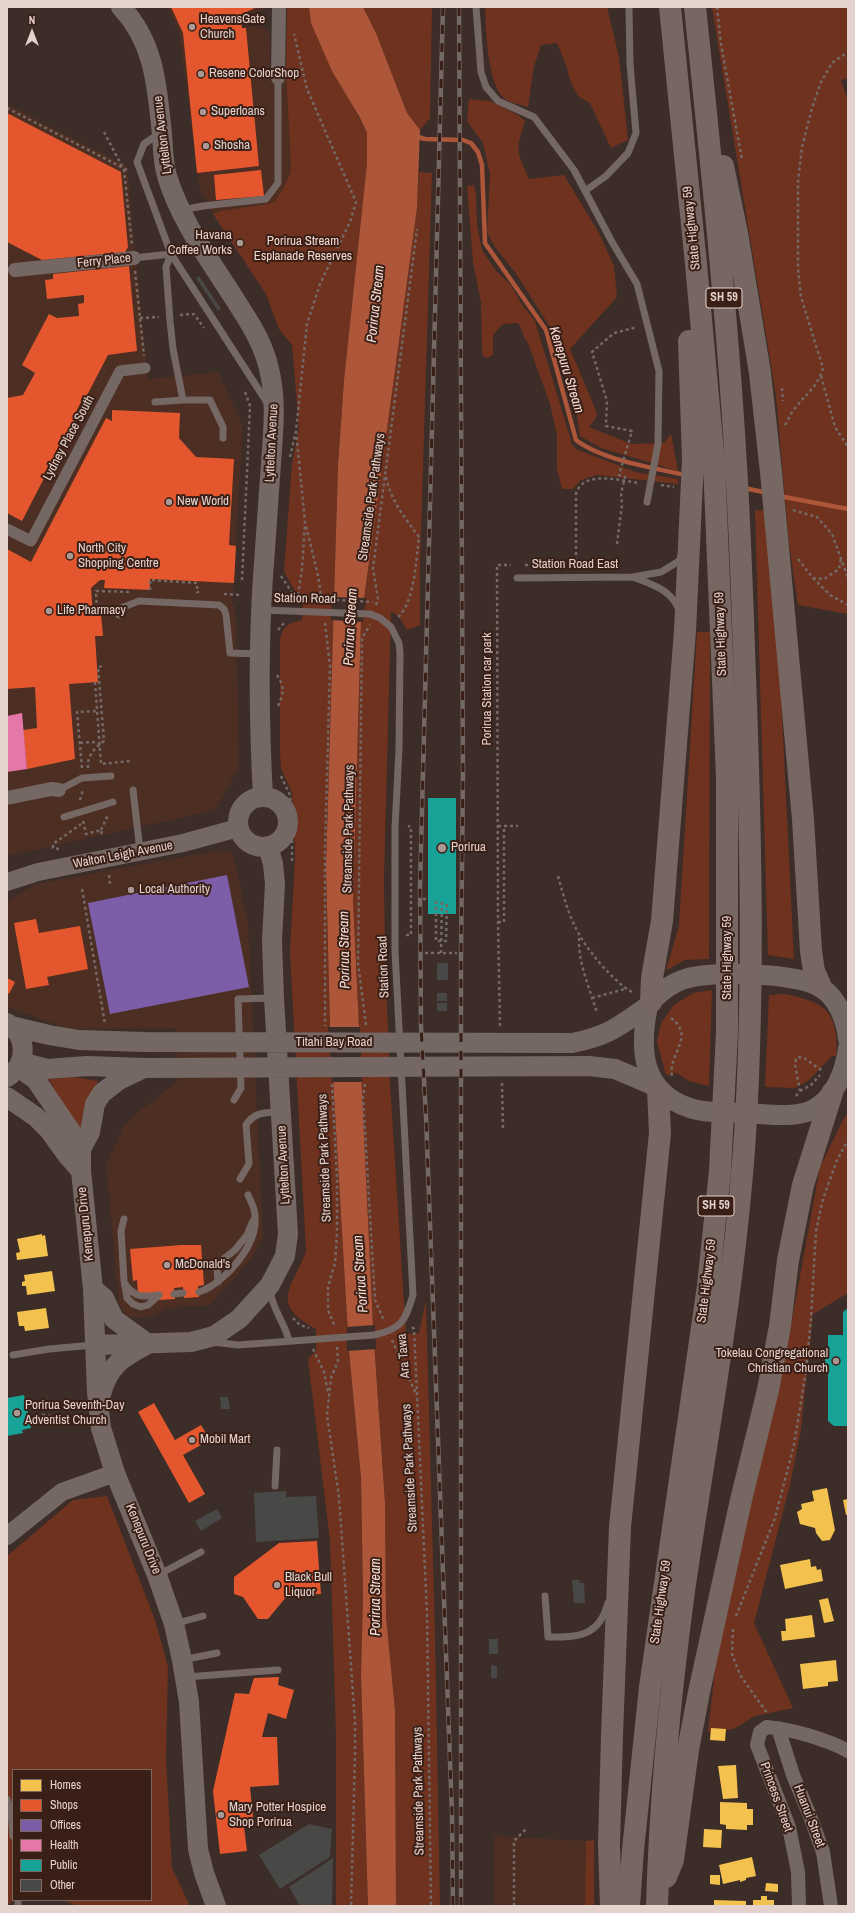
<!DOCTYPE html>
<html>
<head>
<meta charset="utf-8">
<style>
  body { margin:0 }
  #map { position:relative; width:855px; height:1913px; overflow:hidden; background:#3c2d28; font-family:"Archivo Narrow",sans-serif }
  canvas { display:block }
  .frame { position:absolute; inset:0; border:8px solid #e4d2cc; pointer-events:none }
  .legend { position:absolute; left:12px; top:1769px; width:140px; height:132px; box-sizing:border-box; background:#391f16; border:1px solid #7d675f; margin:0; padding:5px 7px; list-style:none; font-size:12px; color:#e4d2cc }
  .legend li { display:flex; align-items:center; gap:8px; height:20px }
  .legend b { width:20px; border:1px solid #7d675f }
  .north { position:absolute; left:12px; top:12px; width:40px; height:40px; -webkit-text-stroke:3px #391f16; paint-order:stroke; rotate:0deg; font-size:11px; font-weight:700; line-height:16px; text-align:center; color:#e4d2cc }
  .north::after { content:''; display:block; margin:auto; width:14px; height:18px; background:#e4d2cc; clip-path:polygon(50% 0,100% 100%,50% 72%,0 100%) }
</style>
</head>
<body>
<div id="map">
<canvas width="855" height="1913"></canvas>
<div class="frame"></div>
<ul class="legend">
<li><b style="height:11px;background:#f2c14e"></b>Homes</li>
<li><b style="height:11px;background:#e4572e"></b>Shops</li>
<li><b style="height:11px;background:#7b5ea7"></b>Offices</li>
<li><b style="height:11px;background:#e377a8"></b>Health</li>
<li><b style="height:11px;background:#17a398"></b>Public</li>
<li><b style="height:11px;background:#484846"></b>Other</li>
</ul>
<div class="north">N</div>
</div>
<script>
const ctx = document.querySelector('canvas').getContext('2d');
ctx.lineJoin = 'round';
function fillPath(path, color) { ctx.fillStyle = color; ctx.fill(path, 'evenodd'); }
function strokePath(path, color, width, dash) { ctx.strokeStyle = color; ctx.lineWidth = width; ctx.lineCap = dash ? 'butt' : 'round'; ctx.setLineDash(dash || []); ctx.stroke(path); }
function write(font, color, halo, rows, align = 'center') {
  ctx.font = font + ' "Archivo Narrow",sans-serif'; ctx.lineWidth = 4; ctx.setLineDash([]); ctx.textBaseline = 'middle'; ctx.strokeStyle = halo; ctx.fillStyle = color; for (const [text, x, y, turn = 0] of rows) {
    ctx.save(); ctx.translate(x, y); ctx.rotate((+turn || 0) * Math.PI / 180); ctx.textAlign = isNaN(turn) ? turn : align; if (halo) ctx.strokeText(text, 0, 0); ctx.fillText(text, 0, 0); ctx.restore();
  }
}
const built = new Path2D(`
  M168,7H269L258,12L241,15L242,27L259,26L267,30L270,34V81L286,80L291,168L290,174L283,189L275,201L268,204L220,211L213,214L200,189L179,32Z
  M7,104L127,166L148,379L218,372L243,425L232,603L235,607L238,698L239,766L216,810L7,856Z
  M215,851H225L233,854L248,922L263,1237L252,1258L210,1305L167,1308L155,1315L140,1318L127,1316L119,1305L106,1164L124,1126L133,1116L177,1082L176,1028L69,1029L7,1007V901L36,884Z
  M494,1836L586,1841L585,1906H494Z`);
const green = new Path2D(`
  M287,7H309L311,23L367,133V163L344,380L338,465L326,867L330,1027L349,1351L361,1478L363,1596L361,1674L368,1906H336V1734L330,1540L308,1359L316,1351V1329C268,1303 293,1288 306,1251L290,952L295,859L294,819L292,793L281,768L280,752V640C284,624 288,624 302,620L303,597L295,591L284,572L292,463L299,428L292,345L279,329L266,294L213,214L220,211L268,204L275,201L283,189L290,174L291,168L286,73Z
  M363,7H432L430,118L420,130L407,113L376,33Z
  M485,7H607L619,57L628,140L611,148L590,103L578,96L571,83L566,65L557,43L541,45L534,66L528,107C521,105 511,103 505,99C487,86 486,28 485,7Z
  M712,7H848V78L841,80L848,101V614L798,605L789,544L776,396Z
  M469,99L490,101L518,115L525,121C515,151 517,151 529,179L564,175L599,233L614,266L617,297L570,349L597,413L596,418L589,427L631,444L664,443L671,434L678,471L601,448L580,436L574,398L550,327L515,272L495,247L487,232L490,174L483,143L467,121Z
  M419,172L432,173L420,566V625L407,630L399,617L391,611L384,879L385,955L390,1082L406,1334L419,1333L426,1300L435,1634L440,1906H396L395,1709L386,1617L385,1503L373,1326L353,900L361,621L417,208Z
  M474,185L476,194L477,225L482,250L496,271L510,284L521,303L535,321L572,444L576,449L635,472L678,479V484L597,475L581,480L573,489H562L557,469V436L550,404L528,343C522,336 523,330 518,323L503,324L493,335V355L487,358L482,355L481,302L473,262L467,186Z
  M755,510L772,511L794,959L768,955Z
  M697,632H710L709,959L685,960L666,970L679,926Z
  M712,990L709,1086L689,1081L677,1073L666,1075L657,1042L661,1023L674,1005L693,993Z
  M784,994C796,996 812,1000 822,1007C836,1016 838,1042 836,1056H832L808,1081L795,1088L765,1087L769,995Z
  M74,1077L98,1081L85,1106L80,1133L49,1080V1079Z
  M848,1113V1293L813,1314L801,1429L790,1485L754,1623L793,1708L755,1716L734,1729L708,1732L717,1652L751,1498L783,1369L820,1167L843,1120Z
  M107,1496L155,1620L168,1667L166,1759L172,1868L190,1906H77L63,1900H151V1770H13V1900L7,1906V1556L73,1500Z
  M594,1840V1906H585L586,1841Z`);
const water = new Path2D(`
  M309,7H363L376,33L407,113L420,130L417,208L361,621L353,900L373,1326L385,1503L386,1617L395,1709L396,1906H368L361,1674L363,1596L361,1478L349,1351L330,1027L326,867L338,465L344,380L367,163V133L359,116L332,71L311,23Z`);
const pier = new Path2D(`
  M332,597L366,598L363,622L331,620Z
  M328,1027H360L362,1082H332Z
  M375,1325L376,1349L347,1351V1327Z`);
const homes = new Path2D(`
  M42,1234V1236L45,1235L48,1256L17,1260L16,1253L20,1252L17,1239Z
  M52,1271L55,1291L27,1295L26,1286H22V1282L25,1281L24,1275Z
  M46,1308L49,1328L25,1331L24,1326H19L17,1312Z
  M827,1488L835,1530L830,1540L822,1541L816,1533L815,1528L800,1524L797,1512L802,1509L801,1504L814,1501L812,1491Z
  M848,1499V1515H846L843,1500Z
  M810,1559L811,1567L816,1566L817,1570L821,1569L823,1581L785,1589L780,1565Z
  M828,1598L834,1621L824,1623L819,1600Z
  M812,1615L815,1637L782,1641L781,1631H786L785,1619Z
  M836,1660L838,1681L828,1682V1686L803,1689L800,1664Z
  M711,1728L726,1729L725,1741L710,1740Z
  M736,1765L738,1798L723,1799L718,1766Z
  M720,1802L747,1803V1809H753V1825H747V1830L726,1829V1825L720,1824Z
  M704,1829L722,1830L721,1848L703,1847Z
  M752,1857L756,1876L746,1878V1880L740,1882V1880L723,1884L719,1865Z
  M710,1875H720V1885L710,1884Z
  M766,1883L778,1884V1892L765,1891Z
  M761,1896H767V1900H774V1906H753V1900H761Z
  M714,1900L746,1901V1906H714Z`);
const shops = new Path2D(`
  M171,7H257L240,15L242,28H246L259,166L197,173L183,33Z
  M7,113L121,172L128,247L125,252L42,260L7,242Z
  M261,170L264,196L216,200L214,175Z
  M129,266L137,351L108,355L85,399L83,398L72,420H74L22,521L7,513V398L23,395L35,373L22,365L49,314L57,318L79,316L78,304L84,303V295L47,299L45,280L53,279V274Z
  M112,410L180,413L179,438L196,457L234,459L229,545L236,546L234,583L150,579V590L104,588L105,580H100L91,588L93,616L101,615L102,624L103,636H95L98,682L69,684L75,759L27,769L23,730L37,728L35,687L7,689V549L31,562L106,418L112,421Z
  M36,919L39,933L80,926L88,969L47,977L49,985L26,989L14,923Z
  M7,978L15,982L9,994L7,992Z
  M181,1245H201L204,1285L198,1286L199,1297L184,1298L183,1287L174,1288L175,1299L159,1300V1293L138,1294L137,1280L133,1281L130,1249Z
  M154,1403L175,1440L201,1425L210,1440L183,1455L205,1494L189,1503L138,1412Z
  M317,1541L321,1594L287,1596L268,1619H258L243,1597L234,1594V1577L279,1543Z
  M279,1677L278,1685L294,1690L286,1719L268,1713L262,1737H277L279,1785L250,1787L254,1826L244,1827L247,1851L220,1854L213,1791L235,1693L249,1694L254,1678Z`);
const offices = new Path2D(`
  M227,875L249,987L110,1014L88,903Z`);
const health = new Path2D(`
  M22,713L27,769L7,772V716Z`);
const public = new Path2D(`
  M428,798H456V914H428Z
  M848,1308V1426H834L828,1421V1373H825V1349H828V1335H843V1312Z
  M24,1395L31,1428L22,1430L23,1433L7,1436V1398Z`);
const stream = new Path2D(`
  M415,136L425,139L463,140L471,143L478,152L482,165L485,243L546,330L576,440C602,460 653,468 686,475
  M744,488L768,493
  M779,496L848,509`);
const building = new Path2D(`
  M199,276L221,309L218,311L196,278Z
  M437,963H448V980H437Z
  M437,993H447V1001H437Z
  M437,1003H447V1011H437Z
  M220,1397H228L230,1409H221Z
  M286,1491V1497L316,1496L319,1538L256,1542L254,1493Z
  M217,1509L222,1518L201,1531L195,1521Z
  M572,1580H579L580,1583H584L585,1603H574Z
  M489,1639H498V1654H489Z
  M491,1665L497,1666V1678H491Z
  M309,1824L332,1829L330,1857L280,1889L259,1855Z
  M333,1858L332,1906H300L289,1887Z`);
const path = new Path2D(`
  M717,7L721,44L742,160
  M7,108L129,171
  M104,132L124,170L132,245
  M135,271L144,356
  M180,315L194,314L204,328
  M140,318L159,317
  M821,376L835,427L848,447
  M782,388L783,401
  M785,425C788,420 790,415 793,411C804,395 817,389 823,368L801,297L798,269V181L802,147L812,108L821,82L832,63L848,52
  M296,431L305,522L318,575L322,602
  M290,457L296,431L307,324L320,284L350,222L356,202L307,89L294,34
  M386,477C391,501 405,518 419,537C416,559 415,603 397,618
  M661,485L674,487
  M793,510L817,517L832,534L848,578
  M617,544L622,505L621,493L625,477L619,475L632,431L606,426L607,401L592,352L614,333L637,327
  M798,559L813,578L824,579L839,569L841,558
  M525,565H545
  M563,565L576,564
  M576,567V494C583,469 622,481 640,483
  M281,576L293,594L300,598L373,602
  M813,578L830,595L848,605
  M242,580L250,406L244,389
  M150,590V580L197,583V592H199
  M224,594L241,595
  M297,601L302,570L305,522
  M376,605L378,599L373,568L417,229
  M97,615L96,591L130,592
  M325,623L330,666L325,850V1026
  M278,630L285,622
  M277,675C285,688 284,692 278,706
  M95,682L101,764L130,761
  M80,743L93,742L100,744
  M82,768L77,712L98,711
  M88,768C87,755 95,748 104,741L98,667L104,666
  M281,776L290,795L292,817V861
  M80,800L83,790
  M83,821L86,834L101,830L102,837
  M498,826H518
  M101,830L108,815
  M59,849L53,848V844L81,824
  M109,875L110,884
  M558,876C569,917 575,935 604,968C612,976 621,986 632,992
  M82,889L105,1024
  M423,899H428
  M436,901V941H446L447,901
  M498,922H504V826
  M406,935H411V827L408,826
  M579,938C578,963 590,989 597,1013
  M425,953H457
  M441,953L442,899
  M592,998L625,989
  M671,1018C696,1037 668,1053 672,1076
  M366,1025L358,963L362,638L370,625
  M500,1026L498,922L497,565H511
  M502,1083L503,1130
  M332,1084L337,1178V1233L335,1263L328,1287V1310L335,1327
  M365,1084L363,1097L375,1300L384,1321
  M800,1091L811,1085L820,1075
  M796,1096L800,1091L795,1065L796,1059L798,1057L804,1058L824,1072
  M293,1318L300,1325L309,1328
  M412,1327L414,1329L427,1614L431,1906
  M392,1340L416,1394
  M337,1347L338,1361L331,1378L327,1415L339,1497L355,1722V1755L351,1906
  M313,1349L324,1372L328,1393
  M42,1415L83,1420
  M736,1616L775,1518L794,1445L806,1371L811,1318L816,1231L823,1199L837,1160L848,1140
  M733,1629L732,1654L740,1675L767,1713
  M514,1906V1841L526,1829`);
const service = new Path2D(`
  M476,7L481,72L486,87L498,101L534,117L574,170L612,242L637,284L659,371L658,444L647,502
  M160,133L144,144L137,162L171,254L268,404
  M585,191L606,176L628,153L636,133L630,64L629,7
  M182,210L203,206L266,199L278,183V78
  M171,254L166,267L170,321L173,349L183,400H210L223,427V438
  M134,258L171,254L196,241
  M155,402L183,400
  M633,577C651,584 673,590 679,611
  M517,578L633,577L661,572L679,561L682,554
  M119,615L121,608L139,601L219,605L224,609L226,615L230,653L259,654
  M59,790L82,778L111,776
  M133,790L140,851
  M64,817L113,802
  M234,1100L241,1088L238,999L273,998
  M240,1179L249,1164L246,1125C255,1111 266,1113 280,1112
  M124,1219L121,1231L124,1281L127,1298L133,1304L141,1307L148,1305L159,1295
  M218,1282L217,1268L221,1261L235,1250L247,1235L253,1221
  M126,1285C135,1298 144,1297 159,1295
  M270,1290C272,1309 285,1323 289,1341
  M199,1292C225,1283 258,1245 255,1216C255,1209 251,1201 248,1195
  M174,1294L183,1293
  M213,1342L238,1345L374,1335C402,1329 405,1321 413,1295L395,951V828L399,749L400,653L399,643L391,627L380,618L370,614L262,610
  M13,1355L49,1349L94,1345
  M275,1486L277,1450
  M158,1575L201,1552
  M545,1596L548,1637C578,1637 599,1637 608,1603
  M174,1624L203,1616
  M182,1660L217,1653
  M186,1677L278,1670
  M7,1799L11,1813L13,1836
  M18,1900V1906`);
const pedestrian = new Path2D(`
  M7,529L31,541L120,371L145,368`);
const minor = new Path2D(`
  M278,78L279,7
  M15,270L134,258
  M7,798L51,789L59,790
  M778,1728L793,1775L810,1816L823,1852L831,1906
  M799,1906L798,1872L789,1827L757,1745L760,1732L767,1727C791,1729 826,1739 848,1751`);
const tertiary = new Path2D(`
  M7,882L38,872L183,843L238,828
  M7,1536L62,1492L115,1473`);
const secondary = new Path2D(`
  M121,7C155,43 157,87 162,134C163,148 163,163 167,176C181,223 213,264 239,306C252,326 264,346 269,369C277,401 273,432 271,464C268,502 266,539 263,576C258,650 259,723 263,797
  M238 822a25 25 0 1 1 50 0a25 25 0 1 1-50 0Z
  M7,1023C28,1036 28,1065 7,1077
  M11,1026L49,1035L79,1040L145,1042L572,1043C608,1036 620,1026 648,1006
  M848,1039C846,1020 838,998 820,987C798,973 710,970 685,979C672,983 656,994 648,1006C639,1049 641,1092 690,1108C708,1114 729,1112 747,1113C768,1114 795,1119 814,1109C835,1098 845,1071 848,1048
  M21,1062L47,1069L87,1066L145,1068L589,1066L615,1069L655,1086
  M18,1067L36,1080L74,1136L81,1149V1171L93,1289L97,1392L101,1428L115,1473L157,1575L174,1624L182,1660L189,1702L198,1849L204,1873L216,1906
  M7,1097L36,1117L49,1130L67,1155L81,1171
  M81,1149L90,1132L95,1104L102,1093L119,1080L142,1069
  M93,1289L104,1298L114,1319L148,1344
  M96,1345L191,1342L214,1336L239,1319L270,1285L285,1256L288,1234L274,998L272,941L275,884L273,864L268,846
  M101,1394C109,1365 122,1358 146,1345`);
const primary = new Path2D(`
  M723,166L737,233L760,373L771,472L803,819L811,951L814,971L821,987
  M651,1002L652,978L662,921L685,631L693,459L689,341
  M666,1877L673,1860L688,1750L699,1692L741,1500L768,1390L780,1326L788,1260L803,1185L832,1093
  M611,1906L609,1844L612,1735L620,1527L660,1133L658,1089
  M629,1906L633,1850L650,1687L708,1286L720,1171L727,1032V777L714,463L696,264L670,7
  M657,1906C660,1801 670,1695 684,1591C706,1439 735,1288 745,1135C754,992 751,848 746,704C743,625 741,545 736,465C727,312 711,160 695,7`);
const rail = new Path2D(`
  M443,7L420,887L421,1026L426,1117L452,1814L453,1906
  M459,7L463,775L461,956V1906`);
const markers = [
  [192,27,4,"#a99893"],
  [201,74,4,"#a99893"],
  [203,112,4,"#a99893"],
  [206,146,4,"#a99893"],
  [240,243,4,"#a99893"],
  [169,502,4,"#a99893"],
  [70,556,4,"#a99893"],
  [49,611,4,"#a99893"],
  [442,848,5,"#a99893"],
  [131,890,4,"#a99893"],
  [167,1265,4,"#a99893"],
  [836,1361,4,"#a99893"],
  [17,1413,4,"#a99893"],
  [192,1440,4,"#a99893"],
  [277,1585,4,"#a99893"],
  [221,1815,4,"#a99893"]
];
const shields = [
  [724,298,36],
  [716,1206,36]
];
const shieldNames = [
  ["SH 59",724,298],
  ["SH 59",716,1206]
];
const poiNames = [
  ["HeavensGate",200,20],
  ["Church",200,35],
  ["Resene ColorShop",209,74],
  ["Superloans",211,112],
  ["Shosha",214,146],
  ["Havana",232,236,"right"],
  ["Coffee Works",232,251,"right"],
  ["New World",177,502],
  ["North City",78,549],
  ["Shopping Centre",78,564],
  ["Life Pharmacy",57,611],
  ["Porirua",451,848],
  ["Local Authority",139,890],
  ["McDonald's",175,1265],
  ["Tokelau Congregational",828,1354,"right"],
  ["Christian Church",828,1369,"right"],
  ["Porirua Seventh-Day",25,1406],
  ["Adventist Church",25,1421],
  ["Mobil Mart",200,1440],
  ["Black Bull",285,1578],
  ["Liquor",285,1593],
  ["Mary Potter Hospice",229,1808],
  ["Shop Porirua",229,1823]
];
const streetNames = [
  ["Lyttelton Avenue",163,135,-97],
  ["State Highway 59",692,228,-96],
  ["Ferry Place",104,261,-6],
  ["Lydney Place South",69,438,-62],
  ["Lyttelton Avenue",272,443,-87],
  ["Streamside Park Pathways",372,497,-82],
  ["Station Road East",575,565],
  ["Station Road",305,599,1],
  ["State Highway 59",721,634,-92],
  ["Porirua Station car park",488,689,-90],
  ["Streamside Park Pathways",349,829,-89],
  ["Walton Leigh Avenue",123,855,-11],
  ["State Highway 59",728,958,-90],
  ["Station Road",384,967,-92],
  ["Titahi Bay Road",334,1043],
  ["Streamside Park Pathways",325,1158,-92],
  ["Lyttelton Avenue",284,1165,-93],
  ["Kenepuru Drive",86,1224,-96],
  ["State Highway 59",707,1281,-83],
  ["Ara Tawa",404,1356,-95],
  ["Streamside Park Pathways",410,1468,-93],
  ["Kenepuru Drive",143,1539,68],
  ["State Highway 59",661,1602,-82],
  ["Streamside Park Pathways",419,1791,-91],
  ["Princess Street",776,1797,70],
  ["Huanui Street",809,1816,69]
];
const parkNames = [
  ["Porirua Stream",303,242],
  ["Esplanade Reserves",303,257]
];
const waterNames = [
  ["Porirua Stream",376,304,-84],
  ["Kenepuru Stream",566,370,73],
  ["Porirua Stream",351,627,-87],
  ["Porirua Stream",345,950,-91],
  ["Porirua Stream",361,1274,-94],
  ["Porirua Stream",376,1597,-90]
];
fillPath(built, '#4d2e23');
fillPath(green, '#6e321e');
fillPath(water, '#ad5639');
fillPath(pier, '#3c2d28');
fillPath(homes, '#f2c14e');
fillPath(shops, '#e4572e');
fillPath(offices, '#7b5ea7');
fillPath(health, '#e377a8');
fillPath(public, '#17a398');
strokePath(stream, '#ad5639', 4.5);
fillPath(building, '#484846');
strokePath(path, '#746966', 2.5, [3, 3]);
strokePath(service, '#756864', 7);
strokePath(pedestrian, '#756864', 11);
strokePath(minor, '#756864', 14);
strokePath(tertiary, '#756864', 18);
strokePath(secondary, '#756864', 20);
strokePath(primary, '#776762', 22);
strokePath(rail, '#746864', 4.5);
strokePath(rail, '#391f16', 3, [9]);
for (const [x, y, r, color] of markers) { const dot = new Path2D(); dot.arc(x, y, r, 0, 2 * Math.PI); ctx.fillStyle = color; ctx.fill(dot); strokePath(dot, '#391f16', 1.5); }
for (const [x, y, w] of shields) { const box = new Path2D(); box.roundRect(x - w / 2, y - 10, w, 20, 3); ctx.fillStyle = '#391f16'; ctx.fill(box); strokePath(box, '#e4d2cc', 1); }
write('bold 12px', '#e4d2cc', null, shieldNames);
write('13px', '#e4d2cc', '#391f16', poiNames, 'left');
write('13px', '#e4d2cc', '#391f16', streetNames);
write('13px', '#f2d8cf', '#391f16', parkNames);
write('italic 14px', '#f8ded5', '#391f16', waterNames);
</script>
</body>
</html>
